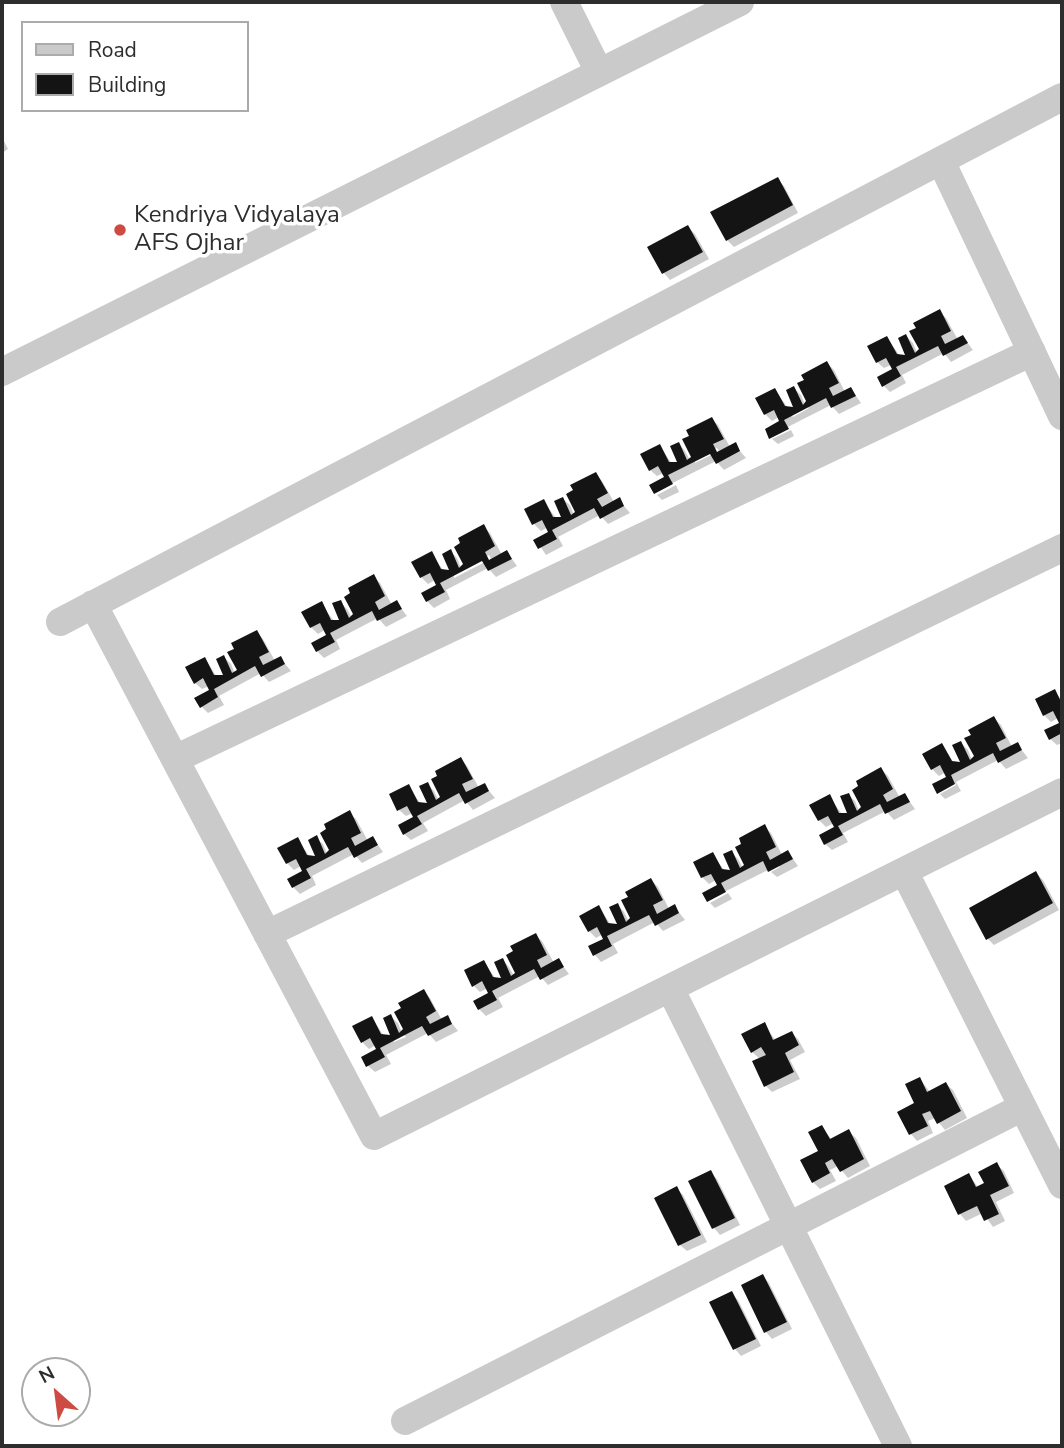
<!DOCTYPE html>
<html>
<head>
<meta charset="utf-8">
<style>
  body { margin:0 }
  #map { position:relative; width:1064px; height:1448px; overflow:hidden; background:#fff; font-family:"Nunito Sans",sans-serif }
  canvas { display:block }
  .frame { position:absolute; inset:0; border:4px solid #2d2d2d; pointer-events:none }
  .legend { position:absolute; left:21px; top:21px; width:228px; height:91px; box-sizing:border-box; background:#fff; border:2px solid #ababab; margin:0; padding:9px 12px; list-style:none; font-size:21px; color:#2d2d2d }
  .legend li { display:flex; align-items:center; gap:14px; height:35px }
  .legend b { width:35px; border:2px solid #ababab }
  .north { position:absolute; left:21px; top:1357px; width:70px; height:70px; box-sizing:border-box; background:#fff; border:2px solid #ababab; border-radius:50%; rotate:332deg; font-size:19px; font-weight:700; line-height:28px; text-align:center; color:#2d2d2d }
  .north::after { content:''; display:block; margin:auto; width:24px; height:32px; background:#ce4b44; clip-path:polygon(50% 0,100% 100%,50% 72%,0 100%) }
</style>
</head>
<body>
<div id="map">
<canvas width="1064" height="1448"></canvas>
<div class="frame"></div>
<ul class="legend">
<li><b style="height:9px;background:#cacaca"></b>Road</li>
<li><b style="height:19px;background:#141414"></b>Building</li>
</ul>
<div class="north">N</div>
</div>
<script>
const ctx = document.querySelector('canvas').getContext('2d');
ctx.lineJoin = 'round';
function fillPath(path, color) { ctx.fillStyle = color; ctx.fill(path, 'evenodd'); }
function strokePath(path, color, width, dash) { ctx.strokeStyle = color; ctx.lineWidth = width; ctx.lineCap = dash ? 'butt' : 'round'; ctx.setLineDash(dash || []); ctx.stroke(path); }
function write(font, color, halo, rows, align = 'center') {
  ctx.font = font + ' "Nunito Sans",sans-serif'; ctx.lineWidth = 7; ctx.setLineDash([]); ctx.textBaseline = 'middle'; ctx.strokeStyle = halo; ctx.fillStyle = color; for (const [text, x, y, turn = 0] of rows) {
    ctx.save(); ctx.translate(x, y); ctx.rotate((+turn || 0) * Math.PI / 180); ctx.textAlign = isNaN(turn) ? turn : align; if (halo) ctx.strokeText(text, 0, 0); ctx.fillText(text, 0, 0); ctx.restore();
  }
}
const shadow = new Path2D(`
  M2,137L8,149L2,153Z
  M777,179L784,186L798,213L734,247L727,240Z
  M688,227L695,234L709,259L670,280L664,273Z
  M939,311L946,318L958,340L963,337L973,350L951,362L944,353L902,375L906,383L890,392L883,385L894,370L891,365L884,368L877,362L887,338L900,356L908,357L906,336L913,343L917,353Z
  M827,363L834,370L845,392L851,389L861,403L839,414L831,405L770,436L782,422L779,417L772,421L765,414L775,390L788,408L796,409L794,388L801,395L805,405ZM806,406L809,408L793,417L791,414Z
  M712,419L718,425L730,447L735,445L746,458L724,470L716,461L655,492L666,478L664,473L657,476L650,470L660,446L672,464L680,465L679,444L685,451L690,460ZM717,448L719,451L695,463V459Z
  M791,430L794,436L778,444L772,439Z
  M596,474L602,481L614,502L619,500L630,513L608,524L600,515L558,537L563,546L546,555L536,540L550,533L548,527L541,531L534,524L526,510L543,501L556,518L564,519L563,499L570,505L574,515Z
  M676,485L679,492L662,500L657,495Z
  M483,526L490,533L502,555L507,552L517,566L496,577L488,568L446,590L450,599L434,608L427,601L438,586L435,580L428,584L421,577L431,554L444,571L452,572L450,551L457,558L461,568ZM489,555L491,559L454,578V574Z
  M373,576L380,583L392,605L397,603L407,616L386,627L378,618L336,640L340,649L324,658L317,651L328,635L325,630L318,634L311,627L304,612L321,604L334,621L342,622L340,602L347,609L352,618Z
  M257,632L263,639L275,661L280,658L291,671L269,682L261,673L219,696L224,705L208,713L201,706L212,691L209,686L202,689L195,683L205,659L217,677H225L224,657L231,664L235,674L239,670Z
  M1054,691L1062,700V743L1057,745L1050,739L1061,723L1058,718L1051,722L1044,715Z
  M994,718L1001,725L1012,747L1017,744L1028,758L1006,769L998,760L956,782L961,791L945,799L940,794L956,785L955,783L937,791L949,777L946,772L939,776L932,769L942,745L954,763L963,764L961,743L968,750L972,760Z
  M461,759L467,766L479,788L484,785L495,798L473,810L465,800L423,823L428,831L411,840L404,834L416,818L413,813L406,816L399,810L408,786L421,804L430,805L427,784L434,791L439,801Z
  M881,769L888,776L900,798L905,795L915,809L894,820L886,811L843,833L848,842L832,850L825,844L836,828L834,823L826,827L819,820L829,796L842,814L850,815L848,795L855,801L859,811Z
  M349,813L356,819L368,841L373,838L383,852L362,863L354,854L312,876L316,885L300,894L293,887L304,872L301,866L294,870L287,863L297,839L310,857L318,858L316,838L323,844L327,854Z
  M764,827L771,833L782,855L788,852L798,866L777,877L771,872L780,867L778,865L708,900L719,886L716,880L709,884L702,877L712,854L725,871L733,872L731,852L738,859L743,868Z
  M1036,873L1043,880L1059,910L994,945L988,939Z
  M651,880L658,887L669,909L674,906L685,920L663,931L655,922L613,944L618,953L601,962L595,955L606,939L603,934L596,938L589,931L599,907L611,925H619L618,905L624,912L629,922Z
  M728,893L732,899L715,908L710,903Z
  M535,935L542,941L554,963L559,961L569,974L548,985L540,976L498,998L503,1007L486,1016L479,1009L490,994L488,988L480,992L474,986L484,962L496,979L504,980L503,960L509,967L514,976Z
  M424,991L430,998L442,1020L447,1017L458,1031L436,1042L428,1033L386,1055L391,1064L375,1072L368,1066L379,1050L376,1045L369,1049L362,1042L372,1018L384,1036L392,1037L391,1017L398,1023L402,1033ZM403,1034L406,1037L394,1042V1038Z
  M764,1024L776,1041L792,1033L798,1039L805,1052L790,1060L800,1079L772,1092L766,1086L760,1059L752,1052Z
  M920,1079L930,1092L946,1084L953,1090L967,1118L945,1130L935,1118L928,1121L933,1133L917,1141L911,1134L899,1113L917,1103Z
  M822,1127L832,1140L849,1132L856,1138L870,1166L848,1178L838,1166L830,1170L836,1181L820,1189L813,1182L820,1152Z
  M997,1165L1004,1171L1014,1193L996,1202L1005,1221L993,1227L983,1213L966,1221L960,1214L946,1186L969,1175L978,1187L986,1184Z
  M710,1172L717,1179L740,1225L720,1235L714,1228Z
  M677,1189L683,1195L707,1242L687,1251L680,1245Z
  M763,1276L769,1283L792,1329L772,1339L766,1332Z
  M731,1293L738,1300L761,1346L741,1356L735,1349Z`);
const building = new Path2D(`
  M778,177L793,205L726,241L710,212Z
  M688,225L703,252L662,274L647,247Z
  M940,309L951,331L941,336L945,344L963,335L968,343L943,356L938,346L896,367L901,376L882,387L877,377L892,369L886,358L876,363L867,346L887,336L897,354L905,355L898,338L906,334L915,353L919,349L909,331L916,328L913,323Z
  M827,361L839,383L829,388L833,396L851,387L856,396L831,408L826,398L784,420L789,429L769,439L765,429L779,421L774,410L764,415L755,398L775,388L785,406L793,407L786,390L794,386L803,405L806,401L797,383L804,380L801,375Z
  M712,417L724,439L713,444L717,452L736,442L740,451L716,464L710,454L668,475L673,484L654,494L649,485L664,477L658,466L649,471L640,454L660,444L669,462H677L670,446L679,442L687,460L691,457L682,439L689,436L686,430Z
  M596,472L608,493L597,499L602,507L620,497L624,506L600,519L594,508L552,530L557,539L538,549L533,540L548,532L542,520L532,525L524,509L544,499L553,517H561L554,501L563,497L571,515L575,512L566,494L573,490L570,485Z
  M484,524L495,546L485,552L489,560L507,550L512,559L488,571L482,561L440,583L445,592L426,602L421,593L436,585L430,573L420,578L411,562L432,551L441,569L449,570L442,554L451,549L459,568L463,564L454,547L460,543L458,538Z
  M374,574L385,596L375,602L379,610L397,600L402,609L377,621L372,611L330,633L335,642L316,652L311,643L326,635L320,623L310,628L301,612L322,601L331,620H339L332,603L341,600L349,618L353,614L344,597L350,593L348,588Z
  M257,630L269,652L259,657L263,665L281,656L285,664L261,677L255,666L214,689L218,697L200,708L194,698L209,690L203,678L194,684L185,667L205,657L214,675H223L216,659L224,655L232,673L237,670L227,652L234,649L231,643Z
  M1055,689L1062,704V733L1049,740L1044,730L1059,723L1053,711L1043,716L1035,699Z
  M994,716L1006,738L996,743L1000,751L1018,742L1022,750L998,763L993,753L951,775L955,784L937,794L932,784L946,777L940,765L931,770L922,754L942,743L952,761L960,762L952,745L961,741L970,760L974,756L964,738L971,735L968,730Z
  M461,757L473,779L462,784L466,792L485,783L489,791L465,804L459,793L417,816L422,824L403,835L398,825L413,817L407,806L397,811L389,794L409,784L418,802L427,803L419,786L428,782L436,800L440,797L431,779L437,776L435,771Z
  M881,767L893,789L883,795L887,802L905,793L910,802L885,814L880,804L838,826L843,835L824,845L819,835L834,827L828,816L818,821L809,805L830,794L839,813H847L840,796L849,793L857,811L861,807L852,790L858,786L856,781Z
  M350,810L361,833L351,838L355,846L373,836L378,845L354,858L348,847L306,869L311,878L292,888L287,879L302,871L296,859L286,864L277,848L298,837L307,855L315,856L308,840L317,835L325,854L329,850L320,833L326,829L324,824Z
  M765,824L776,847L766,852L770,860L788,850L793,859L768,872L763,861L721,883L726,892L707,902L702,893L717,885L711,874L701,878L693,862L713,852L722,869L730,870L723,854L732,850L740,868L744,865L735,847L741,844L739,838Z
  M1036,871L1053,903L986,940L969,908Z
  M651,878L663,900L653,905L657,914L675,904L679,913L655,926L649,915L607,936L612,946L593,956L588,946L603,939L597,927L588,932L579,916L599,905L608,923L617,924L609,907L618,903L626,922L630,918L621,900L628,897L625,892Z
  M536,933L547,955L537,960L541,968L559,958L564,967L540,980L534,969L492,991L497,1000L478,1010L473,1001L488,993L482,981L472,987L464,970L484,960L493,977L501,978L494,962L503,958L511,976L515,973L506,955L513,951L510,946Z
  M424,989L436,1011L426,1017L430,1024L448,1015L452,1024L428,1036L422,1026L380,1048L385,1057L366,1067L361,1057L376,1049L370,1038L361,1043L352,1026L372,1016L381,1034L390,1035L383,1018L391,1014L399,1033L403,1029L394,1012L401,1008L398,1003Z
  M765,1022L773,1040L792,1031L799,1045L785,1053L794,1072L764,1087L752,1061L766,1055L761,1047L751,1053L741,1034Z
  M920,1077L927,1092L946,1082L961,1111L937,1124L930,1111L922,1114L928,1126L909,1135L897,1112L914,1103L905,1084Z
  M822,1125L830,1139L849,1129L864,1159L840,1172L832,1159L825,1163L830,1173L812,1183L800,1160L818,1151L808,1132Z
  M997,1162L1009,1186L990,1195L999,1214L984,1221L977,1206L958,1215L944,1186L969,1173L976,1187L984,1183L978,1172Z
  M711,1170L735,1218L712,1229L688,1181Z
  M677,1186L701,1235L678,1246L654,1198Z
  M763,1274L787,1322L764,1333L741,1285Z
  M732,1291L756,1339L733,1350L709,1302Z`);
const minor = new Path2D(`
  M564,2L599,72
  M941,161L1062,416
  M2,372L740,2
  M93,604L374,1136L1062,792
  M60,622L1062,97
  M175,759L1032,352
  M904,871L1062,1185
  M267,934L1062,548
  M670,988L898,1446
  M405,1421L1023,1107`);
const markers = [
  [120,230,7,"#ce4b44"]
];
const poiNames = [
  ["Kendriya Vidyalaya",134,216],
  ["AFS Ojhar",134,244]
];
fillPath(shadow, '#0003');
fillPath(building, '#141414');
strokePath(minor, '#cacaca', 28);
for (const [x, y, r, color] of markers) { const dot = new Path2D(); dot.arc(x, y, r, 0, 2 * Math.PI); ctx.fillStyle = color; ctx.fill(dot); strokePath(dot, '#fff', 2.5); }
write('24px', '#2d2d2d', '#fff', poiNames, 'left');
</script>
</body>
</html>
